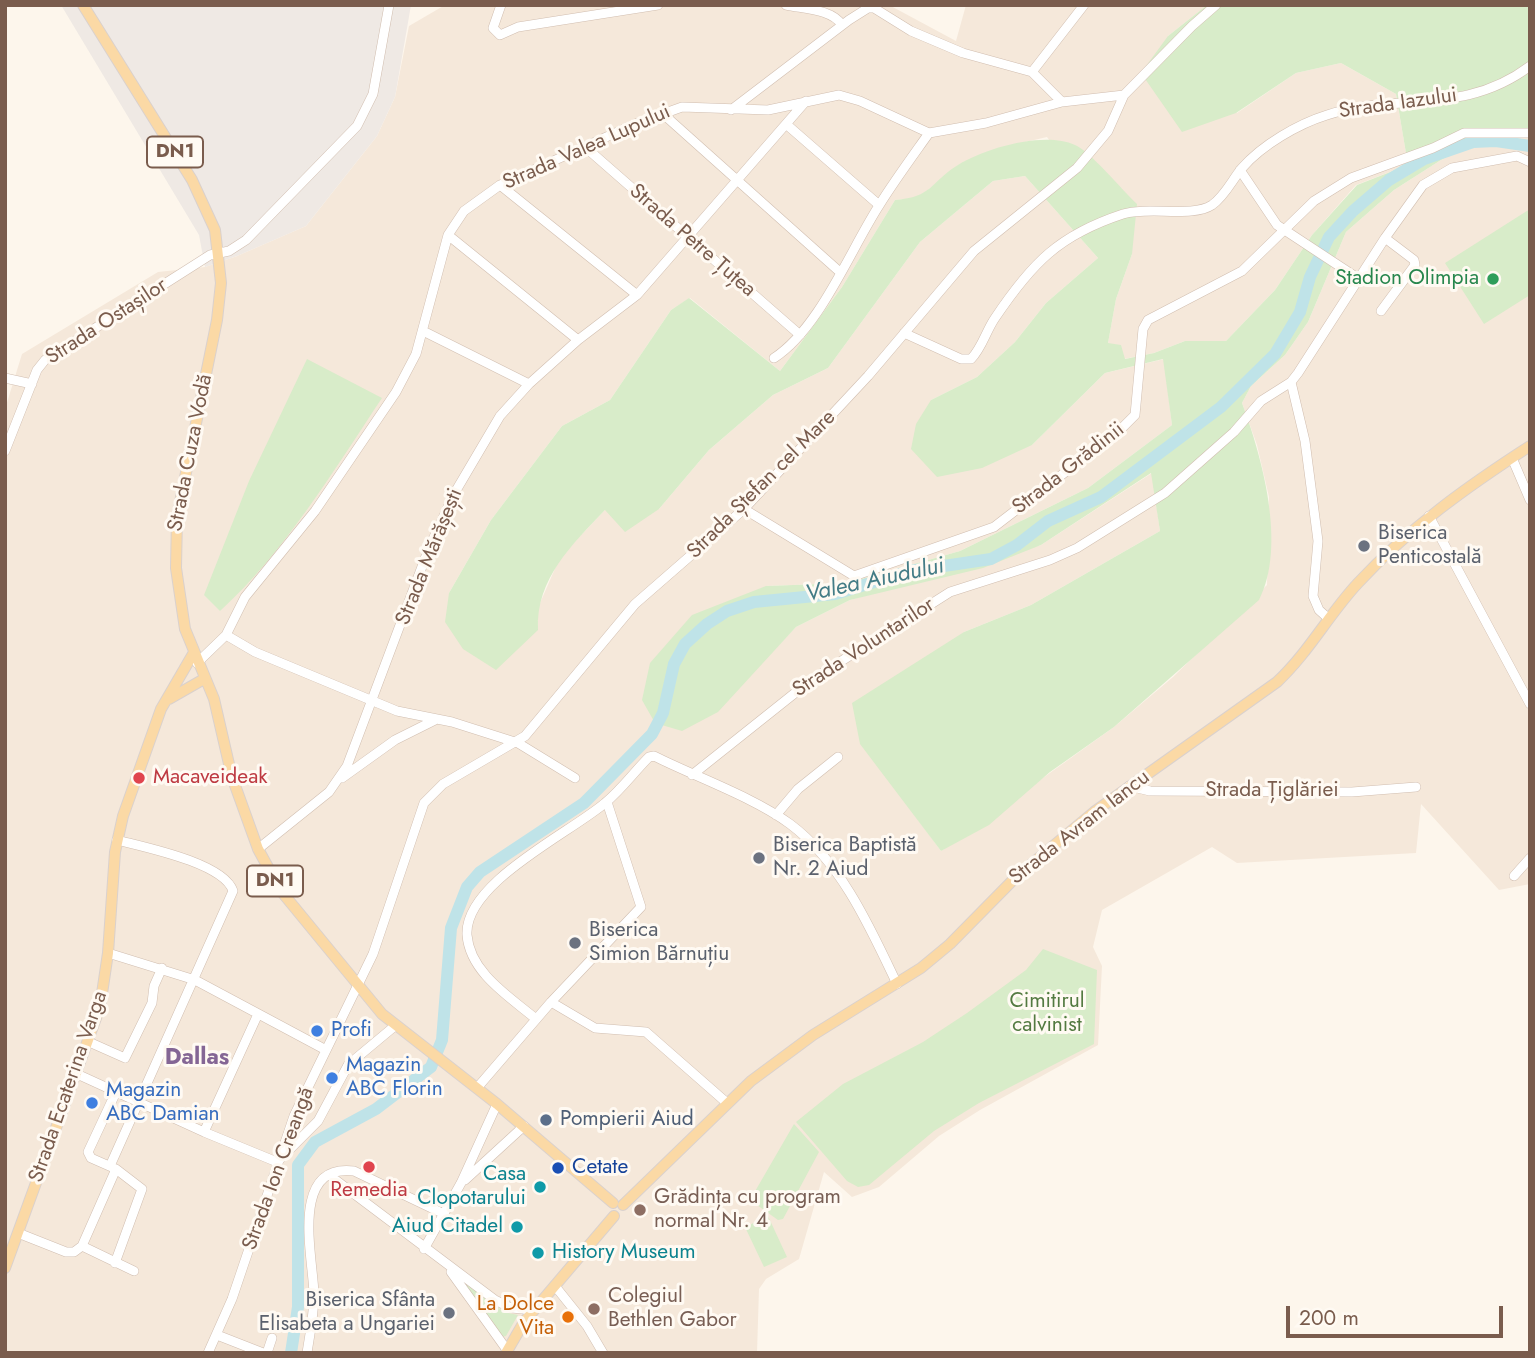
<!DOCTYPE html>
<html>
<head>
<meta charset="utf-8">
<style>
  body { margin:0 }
  #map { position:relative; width:1535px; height:1358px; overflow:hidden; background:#fdf6ec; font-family:Jost,sans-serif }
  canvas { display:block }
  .frame { position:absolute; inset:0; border:7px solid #7a5c4d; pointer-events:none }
  .scale { position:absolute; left:1286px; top:1306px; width:217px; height:32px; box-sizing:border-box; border:4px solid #7a5c4d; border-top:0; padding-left:9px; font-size:21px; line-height:24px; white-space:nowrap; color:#7a5c4d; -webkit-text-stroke:5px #fffaf3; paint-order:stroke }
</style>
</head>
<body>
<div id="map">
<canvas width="1535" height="1358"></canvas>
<div class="frame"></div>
<div class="scale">200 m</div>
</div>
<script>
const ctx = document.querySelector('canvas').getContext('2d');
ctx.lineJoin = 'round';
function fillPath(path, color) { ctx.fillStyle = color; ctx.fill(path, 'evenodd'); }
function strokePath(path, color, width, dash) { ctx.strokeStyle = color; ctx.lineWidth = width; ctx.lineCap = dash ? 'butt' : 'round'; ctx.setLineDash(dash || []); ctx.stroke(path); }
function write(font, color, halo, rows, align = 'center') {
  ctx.font = font + ' Jost,sans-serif'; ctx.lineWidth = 6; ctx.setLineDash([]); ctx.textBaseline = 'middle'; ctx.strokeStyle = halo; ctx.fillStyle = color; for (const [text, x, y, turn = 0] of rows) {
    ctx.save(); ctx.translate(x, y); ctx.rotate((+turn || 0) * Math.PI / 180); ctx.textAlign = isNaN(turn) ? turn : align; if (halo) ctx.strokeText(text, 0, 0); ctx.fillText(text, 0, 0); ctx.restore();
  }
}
const residential = new Path2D(`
  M445,5H889L956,41L966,5H1207L1168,36L1237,113L1296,73L1341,63L1396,94L1408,165L1356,185L1312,235L1275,290L1226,341H1185L1154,353L1124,359L1108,343L1116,299L1132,254L1047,137L1004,147L959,165L918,198L895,200L842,287L780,371L690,298L671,310L610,400L562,426L491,520L449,593L538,630L537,610L560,557L606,509H659L709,450L773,395L828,368L920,242L993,181L1025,176L1098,258L1046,303L1015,342L977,377L931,400L1032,445L1105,373L1164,359L1172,425L1088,488L960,551L847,583L766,586L760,664L796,627L850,600L1041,545L1152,473L1160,531L1031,605L964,632L906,803L941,851L1114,727L1173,677L1267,585L1269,497L1257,445L1242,403L1251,386L1285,355L1308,322L1346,232L1394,190L1441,160L1500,131L1530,129V884L1499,890L1421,804L1416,853L1237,863L1212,847L1102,910L1093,947L1102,966L1098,1045L980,1110L939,1136L879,1187L852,1197L824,1172L799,1259L766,1279L759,1289L757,1353H5V409L22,354L158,272L205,267L237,256L306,226L377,136L395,97L409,26Z`);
const industrial = new Path2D(`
  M61,5H411L395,97L377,136L306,226L237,256L205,267L199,235Z`);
const green = new Path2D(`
  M1207,5H1530V129L1500,131L1441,160L1394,190L1346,232L1308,322L1285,355L1251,386L1242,403C1262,457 1287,546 1259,600L1114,727L1050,772L989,825L941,851L860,744L852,703L964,632L1031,605L1160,531L1151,473L1041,545L983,568L850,600L796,627L718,712L682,731L655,723L642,700L650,663L692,615L766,586L847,583L960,551L1088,488L1172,425L1163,359L1105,373L1032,445L982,468L937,477L911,449L916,424L931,400L977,377L1015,342L1046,303L1098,258L1025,176L993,181L920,242L828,368L773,395L709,450L659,509L625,532L605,510C572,545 536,578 538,630L496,670L463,649L445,622L449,593L491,520L562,426L610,400L671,310L689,298L780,371L842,287L895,200C933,197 929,183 958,165C986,148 1044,131 1075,145C1090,151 1123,191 1137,204L1132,254L1116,299L1108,343L1121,345L1125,359L1154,353L1185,341H1226L1275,290L1312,235L1357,185L1408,165L1396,94L1341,63L1296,73L1236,113L1182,132L1141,73L1168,36Z
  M1530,209V295L1484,324L1445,263Z
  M307,359L382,398C334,470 284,553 220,611L204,595L249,481Z
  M1043,949L1097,970L1094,1044L979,1103L934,1131L869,1185L858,1187L847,1181L796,1122L843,1084L923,1042L967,1013L1026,970Z
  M794,1124L819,1152L783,1219L778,1220L750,1200Z
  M768,1216L787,1257L764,1267L745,1227Z
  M467,1283L504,1312L518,1315L506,1336L502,1337L463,1287Z`);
const river = new Path2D(`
  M291,1353L298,1307V1165L315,1142L376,1109L431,1067L442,1040L451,928L467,887L480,872L584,803L652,734L663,713L674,664L685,644L707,624L727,611L754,602L835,594L910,571L991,559L1017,545L1048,521L1101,497L1221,407L1275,354L1300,312L1310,277L1329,237L1353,211L1389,180L1424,159L1473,142L1496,141L1530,146`);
const minor = new Path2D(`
  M501,5L493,28L500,35L518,27L658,5
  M786,5C804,9 832,9 842,25
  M1032,72L1084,5
  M731,110L849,20L868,8H874L911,31L963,53L1032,72L1062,102
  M662,113L841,273
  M786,124L879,205
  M584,146L800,335
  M1240,170L1277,225L1359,279
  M500,185L637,295
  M448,235L578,340
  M1381,311L1415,265L1414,260L1385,238
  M423,331L529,384
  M904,333L961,359H971C982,348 986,331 995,318C1032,263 1059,235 1123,214C1149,206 1192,218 1212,205C1225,196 1232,180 1242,168C1262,145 1298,124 1327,115C1398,92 1464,116 1530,66
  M774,358C820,328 850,250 880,204C895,180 912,157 929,133
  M5,378L32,384
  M1291,382L1305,441L1318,541L1313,596L1319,610L1329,619
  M5,451L37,370L45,360L210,255L229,251L246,240L357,126L373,94L389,5
  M1512,458L1530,500
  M744,509L854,576L994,527L1120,430L1135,415L1143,329L1148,320L1242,271L1314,201L1351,178L1433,148L1464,133H1530
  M1429,516L1530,704
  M226,635L255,652L397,711L452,722L518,743L575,778
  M197,663L226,635L245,597L315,511L396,392L416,354L448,235L464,211L500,185L635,124L682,107L768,110L839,95L860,101L929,133L986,123L1062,102L1124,95
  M692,775L810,681L950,592L1050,560L1077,548L1165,493L1234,432L1261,401L1291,382L1298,373L1385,238L1423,185L1452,168L1517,156L1530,162
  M342,778L395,740L435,720
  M1129,786L1150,791L1352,792L1416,787
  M776,815L798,789L838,757
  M258,849L329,792L347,766L429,548L454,494L500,416L529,384L578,340L637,295L806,101
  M1514,876L1530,858
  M108,953L195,980L326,1050
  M551,1002L595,1028L646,1032L727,1103
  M536,1019C510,997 470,973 467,935C464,883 570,833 605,803C621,790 634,772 649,757L654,756C696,777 753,797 790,824C841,862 870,927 897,984
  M89,1042L125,1058L152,1003L154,986L162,968
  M77,1074L204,1132L277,1162L318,1121L348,1065L396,1025
  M477,1088L551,1002L641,907L607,802
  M204,1132L258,1014
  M110,1166L233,891C224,863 144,847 117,840
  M329,1175L495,1300L511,1308L534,1310
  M465,1180L524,1126
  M18,1233L66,1252H74L82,1246L116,1169L91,1158L88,1152L116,1092
  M82,1246L134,1271
  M424,1249L461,1183L497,1104
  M115,1263L142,1189L116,1169
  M451,1272L507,1350
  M555,1286L587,1326L603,1353
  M217,1335L263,1353
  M208,1353L232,1299L294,1116L373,954L424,803L443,784L525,736L635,604L744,509L868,376L974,251L1077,168L1108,131L1124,95L1192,26L1216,5
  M267,1353L272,1338
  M307,1353C310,1333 314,1314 314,1294C313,1257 289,1163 354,1171L442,1213`);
const major = new Path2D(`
  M83,5L192,180L215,230L221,283L217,320L177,517L176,568L185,629L214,699L232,777L258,849L281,891L382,1014L497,1104L613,1203
  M169,699L204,679
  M623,1205L751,1081L813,1035L921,968L950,944L1017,876L1094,812L1277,682C1309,652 1329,614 1358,583C1409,528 1468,486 1530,446
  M5,1268L100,1007L108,953L115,852L123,816L161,709L193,654
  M506,1353L524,1322L614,1216`);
const markers = [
  [1493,279,7,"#2e9e5b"],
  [1364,546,7,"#6b7280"],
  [139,778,7,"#e0444e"],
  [759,858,7,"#6b7280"],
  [575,943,7,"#6b7280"],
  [317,1031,7,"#3f7fe0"],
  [332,1078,7,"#3f7fe0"],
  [92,1103,7,"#3f7fe0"],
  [546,1120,7,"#5c6f8a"],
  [369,1167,7,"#e0444e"],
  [558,1168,7,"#1a4fb4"],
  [540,1187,7,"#0f9aa8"],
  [640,1210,7,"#8d6e63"],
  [517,1227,7,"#0f9aa8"],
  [538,1253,7,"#0f9aa8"],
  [594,1309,7,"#8d6e63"],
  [449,1313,7,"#6b7280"],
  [568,1317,7,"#e8710a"]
];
const shields = [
  [175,152,56],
  [275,881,56]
];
const shieldNames = [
  ["DN1",175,152],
  ["DN1",275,881]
];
const streetNames = [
  ["Strada Iazului",1398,104,-8],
  ["Strada Valea Lupului",587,148,-24],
  ["Strada Petre Țuțea",692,241,41],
  ["Strada Ostașilor",107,322,-33],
  ["Strada Cuza Vodă",191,453,-79],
  ["Strada Grădinii",1069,469,-38],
  ["Strada Ștefan cel Mare",762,485,-45],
  ["Strada Mărășești",430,557,-68],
  ["Strada Voluntarilor",864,648,-33],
  ["Strada Țiglăriei",1272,791],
  ["Strada Avram Iancu",1080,828,-38],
  ["Strada Ecaterina Varga",69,1087,-71],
  ["Strada Ion Creangă",279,1169,-70]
];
const leisureNames = [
  ["Stadion Olimpia",1479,279]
];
const worshipNames = [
  ["Biserica",1378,534],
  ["Penticostală",1378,558],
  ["Biserica Baptistă",773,846],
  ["Nr. 2 Aiud",773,870],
  ["Biserica",589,931],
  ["Simion Bărnuțiu",589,955],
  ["Biserica Sfânta",435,1301,"right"],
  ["Elisabeta a Ungariei",435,1325,"right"]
];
const healthNames = [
  ["Macaveideak",153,778],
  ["Remedia",369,1191,"center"]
];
const parkNames = [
  ["Cimitirul",1047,1002],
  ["calvinist",1047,1026]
];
const shopNames = [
  ["Profi",331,1031],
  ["Magazin",346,1066],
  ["ABC Florin",346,1090],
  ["Magazin",106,1091],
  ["ABC Damian",106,1115]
];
const serviceNames = [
  ["Pompierii Aiud",560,1120]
];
const transitNames = [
  ["Cetate",572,1168]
];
const cultureNames = [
  ["Casa",526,1175],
  ["Clopotarului",526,1199],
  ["Aiud Citadel",503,1227],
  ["History Museum",552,1253,"left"]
];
const educationNames = [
  ["Grădința cu program",654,1198],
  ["normal Nr. 4",654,1222],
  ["Colegiul",608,1297],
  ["Bethlen Gabor",608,1321]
];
const foodNames = [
  ["La Dolce",554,1305],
  ["Vita",554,1329]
];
const waterNames = [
  ["Valea Aiudului",875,581,-12]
];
const neighbourhoodNames = [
  ["Dallas",197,1058]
];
fillPath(residential, '#f5e8da');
fillPath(industrial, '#efe9e4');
fillPath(green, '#d8ecc9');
strokePath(river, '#bfe3e8', 12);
strokePath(minor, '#d1beb0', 10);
strokePath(major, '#dad1cd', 12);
strokePath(minor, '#fff', 9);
strokePath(major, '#fbd9a5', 10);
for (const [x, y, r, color] of markers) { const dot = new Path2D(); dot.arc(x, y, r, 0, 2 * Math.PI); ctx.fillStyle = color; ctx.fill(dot); strokePath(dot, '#fffaf3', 2.5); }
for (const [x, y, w] of shields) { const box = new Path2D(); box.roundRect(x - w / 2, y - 15.5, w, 31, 5); ctx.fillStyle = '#fffaf3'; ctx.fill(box); strokePath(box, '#7a5c4d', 2); }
write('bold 19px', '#7a5c4d', null, shieldNames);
write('21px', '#7a5c4d', '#fffaf3', streetNames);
write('21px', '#27864d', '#fffaf3', leisureNames, 'right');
write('21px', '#5b616d', '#fffaf3', worshipNames, 'left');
write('21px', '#be3a42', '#fffaf3', healthNames, 'left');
write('21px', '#537a41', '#fffaf3', parkNames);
write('21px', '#366cbe', '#fffaf3', shopNames, 'left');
write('21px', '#4e5e75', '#fffaf3', serviceNames, 'left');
write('21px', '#164399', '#fffaf3', transitNames, 'left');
write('21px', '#0d838f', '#fffaf3', cultureNames, 'right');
write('21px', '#785e54', '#fffaf3', educationNames, 'left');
write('21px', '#c56008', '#fffaf3', foodNames, 'right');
write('italic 23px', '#437c86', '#fffaf3', waterNames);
write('bold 23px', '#846695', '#fffaf3', neighbourhoodNames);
</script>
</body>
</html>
